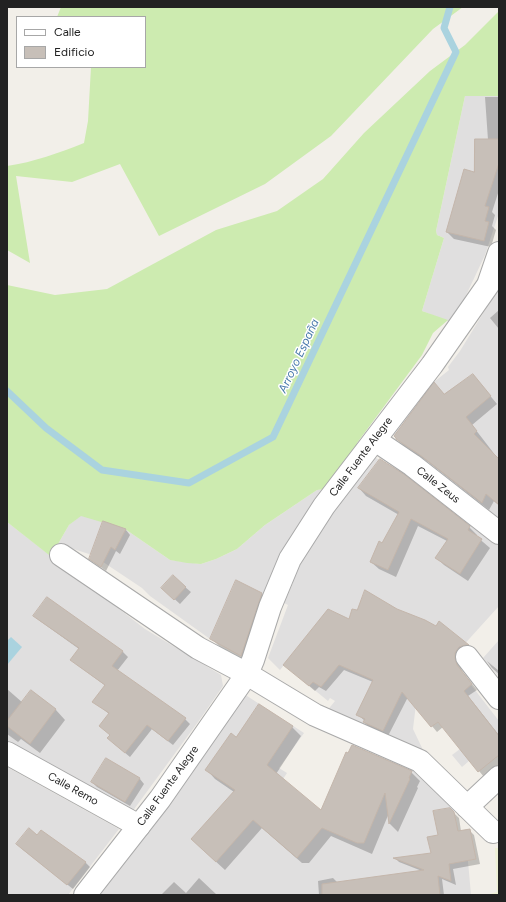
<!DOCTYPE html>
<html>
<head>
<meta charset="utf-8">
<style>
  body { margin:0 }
  #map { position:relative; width:506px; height:902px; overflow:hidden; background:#f2efe9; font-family:Figtree,sans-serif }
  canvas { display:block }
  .frame { position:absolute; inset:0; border:8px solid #222; pointer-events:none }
  .legend { position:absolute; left:16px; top:16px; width:130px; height:52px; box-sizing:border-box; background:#fff; border:1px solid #a7a7a7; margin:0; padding:5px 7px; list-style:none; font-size:12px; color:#222 }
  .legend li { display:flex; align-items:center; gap:8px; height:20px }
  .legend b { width:20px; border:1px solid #a7a7a7 }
</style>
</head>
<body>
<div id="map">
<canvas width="506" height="902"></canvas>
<div class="frame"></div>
<ul class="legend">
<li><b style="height:5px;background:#fff"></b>Calle</li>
<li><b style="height:11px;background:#c7bfb8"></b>Edificio</li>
</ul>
</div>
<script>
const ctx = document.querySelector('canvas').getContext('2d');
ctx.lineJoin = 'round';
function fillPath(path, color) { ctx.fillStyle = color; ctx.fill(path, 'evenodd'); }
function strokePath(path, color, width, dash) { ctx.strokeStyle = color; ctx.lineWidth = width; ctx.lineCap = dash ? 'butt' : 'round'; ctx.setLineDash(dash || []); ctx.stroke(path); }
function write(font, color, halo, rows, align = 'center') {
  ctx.font = font + ' Figtree,sans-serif'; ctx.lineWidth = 3; ctx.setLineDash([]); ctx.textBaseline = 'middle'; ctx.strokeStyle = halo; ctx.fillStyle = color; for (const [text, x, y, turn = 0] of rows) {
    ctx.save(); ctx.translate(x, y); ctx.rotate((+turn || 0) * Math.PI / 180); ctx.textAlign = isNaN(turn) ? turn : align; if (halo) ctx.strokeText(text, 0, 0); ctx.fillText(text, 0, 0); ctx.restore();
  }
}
const residential = new Path2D(`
  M465,96H499V213L485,255L453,323L422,311L444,238L437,235L436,231Z
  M499,284V519L388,431L431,380L434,382L449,370L448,367L460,351L490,302Z
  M374,457L419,480L471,525L499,546V606L451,659L499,721V755L478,772L469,761L462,767L452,755L460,749L438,721L431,727L421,715L416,704L413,729L423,750L326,712L335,701L330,698L328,701L284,665L280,670L268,658L288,605L284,603L293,583L289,580L301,553Z
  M325,489L243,657L210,639L150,596L142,588L103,562L89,554L58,544L69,525L81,515L125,529L170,560L201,564L216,559L237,549L265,525L317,490Z
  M7,522L145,629L221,675L223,686L198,722L132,812L7,740Z
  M499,640V677L483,658Z
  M244,694L304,733L279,768L287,773L283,779L316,821L346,752L348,753L351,745L412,770L453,807L458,831L470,829L474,849L466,850L468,861L471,895H99Z
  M7,767L119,829L68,895H7Z`);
const farmland = new Path2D(`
  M495,848H499V895H487L497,892Z`);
const grass = new Path2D(`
  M61,7H463L433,29L331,136L265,184L159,236L120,164L72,182L16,176L30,263L7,250V166C34,162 59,153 84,143L88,121L91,67H145V17H57Z
  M499,11V96H465L436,231L437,235L444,238L422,311L448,320L433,333L422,355L357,443L360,446L325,489L317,490L265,525L237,549L216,559L201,564L187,563L170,560L125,529L81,516L69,525L58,544L49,555L7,522V285L55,295L107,289L216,230L277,211L323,179L364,133L430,71L465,45Z`);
const water = new Path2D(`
  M11,637L22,647L7,665V641Z`);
const shadow = new Path2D(`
  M485,97H499V190L492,212L495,215L492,226L496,230L491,247L454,239L447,232L488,140Z
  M499,310V329L490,318Z
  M473,375L497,404L472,425L499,460V505L494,501L489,510L428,462L404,446L397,439L434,384L445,395Z
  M359,488L469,527L477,535L476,536L490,548L468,581L444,565L437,558L447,541L418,526L396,577L379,569L371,562L399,515L366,496Z
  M104,522L126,530L130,535L120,554L116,551L106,571L90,559Z
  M173,577L191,592L180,604L167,592Z
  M262,594L272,604L251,665L221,648L211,638Z
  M47,599L123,652L128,657L117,671L185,719L190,724L173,745L152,729L130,757L113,743L111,735L109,714L94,701L106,686L76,664L79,649L40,621L35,616Z
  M397,610L436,628L440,623L472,650L460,664L462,671L477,690L468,696L499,735V764L484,777L443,727L437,732L408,697L388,736L370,728L364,722L365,721L357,714L373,682L344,670L326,691L319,687L315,691L290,670L349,620Z
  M487,661L499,671V674L492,668Z
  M7,689L23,703L31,691L56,710L65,720L40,753L21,739L18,742L7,734Z
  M259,705L292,727L301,736L276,774L321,812L411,772L420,781L417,787L418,788L398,832L390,824L389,813L372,854L331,836L309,863H302L262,828L225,870L201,848L192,839L234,792L215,779L207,770L237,738Z
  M106,759L140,779L144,784L130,806L97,787L92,782Z
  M450,809L459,818L461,831L469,830L474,835L480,864L453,869L456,885L442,879L444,895H319L318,881L333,878L338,883L422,871L399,862L395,858L432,854Z
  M38,836L85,862L90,867L73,889L22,849Z
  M199,878L217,895H161L174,882L186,893Z`);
const stream = new Path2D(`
  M7,391L46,428L102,470L189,483L273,437L456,52L444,28L450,7`);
const building = new Path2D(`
  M475,139H499V163L485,206L489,207L485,221L489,222L484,241L446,232L464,169L474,172Z
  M473,374L491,396L466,417L477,431L474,434L499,459V505L486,494L482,503L420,455L396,439V438L394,436L434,382L444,394Z
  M380,459L405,475L470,526L468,530L482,539L460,574L435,558L448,539L411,519L388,570L370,562L379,541L382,543L399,512L358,488Z
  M103,521L126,529L115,550L111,547L101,567L89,559Z
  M173,575L186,587L174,600L161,588Z
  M236,580L262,593L241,656L210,639Z
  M365,590L397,609L425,620L436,626L439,621L469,645H465L459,647L455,653V658L457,665L472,684L464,691L499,736V755L478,772L438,722L431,727L402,692L383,731L363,722L365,719L356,715L373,680L339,665L321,687L313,682L309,686L283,665L328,609L349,619L352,609L357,610Z
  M47,597L123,651L112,666L186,718L168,741L147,725L125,753L107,738L110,735L99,726L109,713L92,702L105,685L70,660L79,648L33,616Z
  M31,690L56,709L30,744L7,726V721Z
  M259,704L293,726L267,765L321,810L346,752L348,753L352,745L412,771L409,778L410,779L389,824L385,793L364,843H357L322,828L297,858L253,820L216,862L191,839L235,790L205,770L231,733L236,737Z
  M106,758L140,778L125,802L91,782Z
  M450,808L454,812L458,831L470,829L476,859L449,864L451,881L438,876L440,895H322V884L424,870L393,858L431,853L427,837L438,835L433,811Z
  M29,828L37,835L41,830L86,862L67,885L16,844Z`);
const minor = new Path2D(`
  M375,440L412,465L499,533
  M61,555L198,648L247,674L315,715L420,761L493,832
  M467,657L499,698
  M7,753L139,826
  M467,807L499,777`);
const tertiary = new Path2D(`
  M85,895L160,799L247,674L253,660L270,607L290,559L324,506L432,365L488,285L499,253`);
const streetNames = [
  ["Calle Fuente Alegre",361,457,-53],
  ["Calle Zeus",438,485,38],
  ["Calle Fuente Alegre",168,786,-54],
  ["Calle Remo",73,789,29]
];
const waterNames = [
  ["Arroyo España",299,356,-65]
];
fillPath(residential, '#e0dfdf');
fillPath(farmland, '#eef0d5');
fillPath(grass, '#cdebb0');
fillPath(water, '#aad3df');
fillPath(shadow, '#0003');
strokePath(stream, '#aad3df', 7);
fillPath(building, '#c7bfb8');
strokePath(building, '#c4b6ab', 1);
strokePath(minor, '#a9a9a9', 24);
strokePath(tertiary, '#a9a9a9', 24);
strokePath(minor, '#fff', 22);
strokePath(tertiary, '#fff', 22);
write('11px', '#222', '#fff', streetNames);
write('italic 12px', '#4a7aab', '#fff', waterNames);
</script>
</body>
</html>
